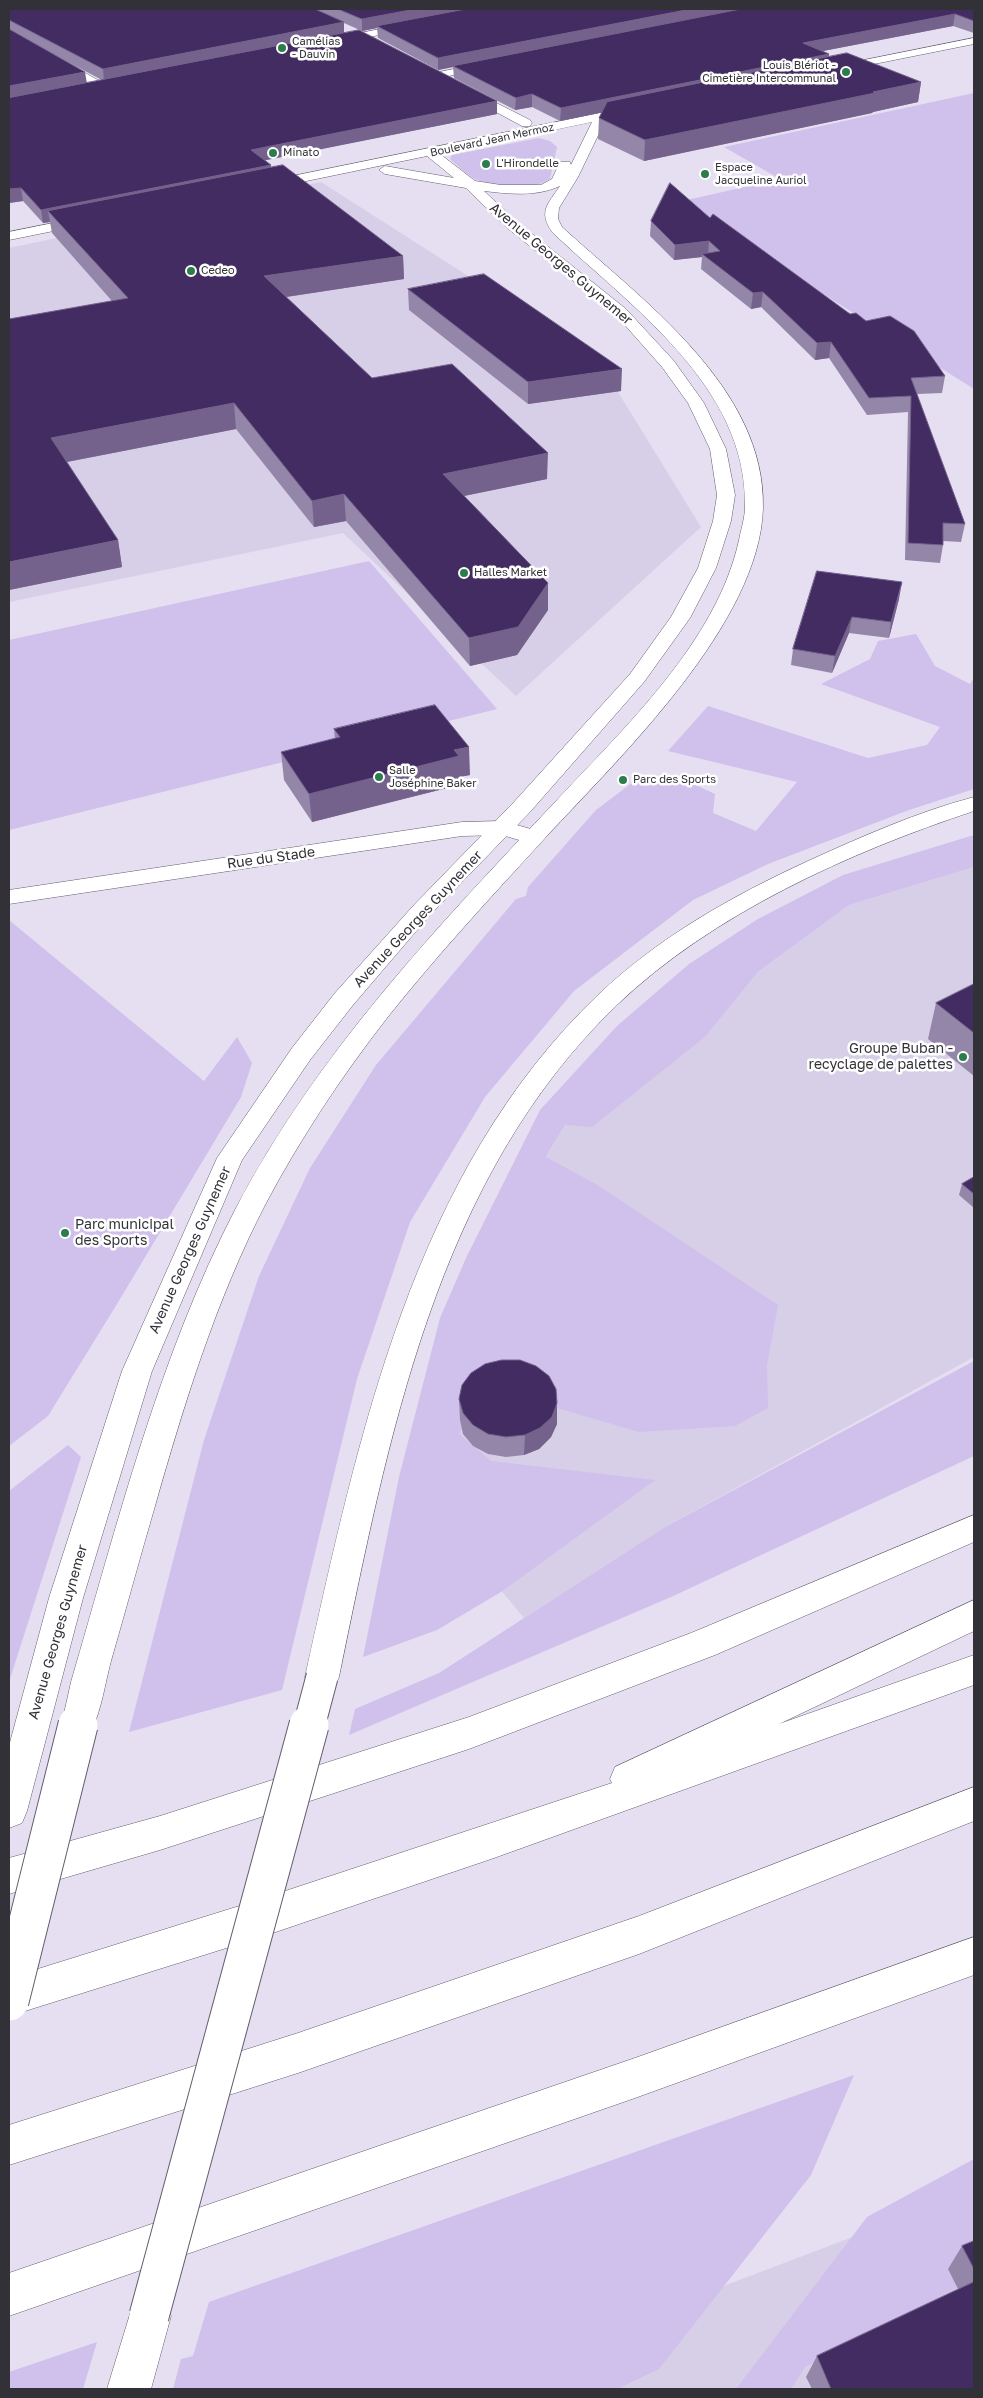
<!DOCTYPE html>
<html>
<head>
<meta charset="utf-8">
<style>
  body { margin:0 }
  #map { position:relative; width:983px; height:2398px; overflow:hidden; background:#e5dff1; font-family:"Golos Text",sans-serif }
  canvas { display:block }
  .frame { position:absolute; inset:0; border:10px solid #333138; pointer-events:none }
</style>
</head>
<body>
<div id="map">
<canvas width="983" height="2398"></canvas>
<div class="frame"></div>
</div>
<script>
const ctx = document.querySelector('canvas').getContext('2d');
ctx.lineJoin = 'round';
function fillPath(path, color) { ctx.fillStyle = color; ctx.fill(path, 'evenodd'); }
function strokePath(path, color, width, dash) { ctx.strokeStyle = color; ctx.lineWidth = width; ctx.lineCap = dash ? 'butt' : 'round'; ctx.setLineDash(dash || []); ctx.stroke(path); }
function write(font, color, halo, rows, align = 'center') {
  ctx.font = font + ' "Golos Text",sans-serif'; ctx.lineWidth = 5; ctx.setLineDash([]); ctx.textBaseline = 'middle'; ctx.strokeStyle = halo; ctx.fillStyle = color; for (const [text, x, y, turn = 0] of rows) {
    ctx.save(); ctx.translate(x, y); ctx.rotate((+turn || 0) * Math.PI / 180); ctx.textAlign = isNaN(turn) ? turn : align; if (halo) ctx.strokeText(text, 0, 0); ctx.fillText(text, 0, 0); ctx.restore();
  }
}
const built = new Path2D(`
  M321,182L501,297L610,379L701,527L516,696L343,533L9,602V248Z
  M974,867V1357L665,1527L524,1618L422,1495L546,1158L565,1125L706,1036L758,972L849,905Z
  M974,2191V2389H452Z`);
const green = new Path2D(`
  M974,93V389L725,232L687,200L780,179L724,147Z
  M539,138L550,141L557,147L550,179C531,192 491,188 471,177C464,172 457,165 450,159L452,155Z
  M369,561L497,709L9,830V640Z
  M916,634L935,666L970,684L974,678V789L909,810L768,864L693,900L574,991L485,1097L410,1222L357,1379L282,1690L129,1732L204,1440L259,1276L310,1168L376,1065L516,899L526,896L528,887L596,810L641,776L685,780L715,794L713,813L756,831L797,782L668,751L708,706L868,758L927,745L940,727L821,684L870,659L878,641Z
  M974,835V867L849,905L758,972L706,1036L592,1127L565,1125L546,1157L596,1184L778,1305L767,1365L768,1408L735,1426L639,1432L503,1392L474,1401L459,1434L491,1461L655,1480L501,1592L437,1630L363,1657L399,1477L440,1318L466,1258L540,1110L617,1026L689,964L758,919L843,875Z
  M9,920L204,1081L237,1037L252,1063L241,1097L117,1304L48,1416L9,1446Z
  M974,1361V1456L671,1597L349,1735L355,1709L439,1673L665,1527Z
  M68,1445L81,1457L9,1682V1491Z
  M854,2075L811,2175L659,2369L617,2389H173L181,2359L193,2356L209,2302Z
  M974,2159V2279L805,2367L791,2389H736L867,2217Z
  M97,2342L83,2389H9V2372Z`);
const minor = new Path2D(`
  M414,22L418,23V27L331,45L325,42L331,39Z
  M9,31L107,85L109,87L103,91L99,89L9,38Z
  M489,62L495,65L493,67L434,79L428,76L434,73Z
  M463,86L530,120L532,123L530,126H522L459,92L457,90L459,88Z
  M503,821L541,832L544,837L541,842L533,844L502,835L462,836L9,904V890L462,822Z`);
const major = new Path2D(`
  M974,38V44L834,72L828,69L834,66Z
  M615,110L621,114L619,117L606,119L578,177L559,208L558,219L562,227C642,300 766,388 763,508C760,623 620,757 546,837C492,896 437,955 387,1018C341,1077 300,1139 265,1205C216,1300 184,1404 155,1506C140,1557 126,1609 111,1661C105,1683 102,1708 92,1729L80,1734L68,1729L63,1718L71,1682C118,1522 159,1356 236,1208C317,1053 438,926 557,800C625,727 717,641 739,540C741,529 745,518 745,506C747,386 631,307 552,232C538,211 548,204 560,186C536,197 510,194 484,191L516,221L626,309L674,361L704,403L726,449L735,495L731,521L716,568L690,618L644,682L530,812L430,915L353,1005L310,1060L242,1160L152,1371L83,1598L27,1811L22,1823L9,1828V1746L49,1598L122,1371L217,1158L292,1048L335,993L414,905L514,802L630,674L671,617L698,568L713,521L717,495L710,449L688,403L662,367L616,315L506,227L466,188L385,174L379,170L385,166L454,178L427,156L263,190L256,186L263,182ZM592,122L571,165L570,162H560L552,179L541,185H501L475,181L440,154Z
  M88,216L93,217L95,220L93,223L9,240V232Z`);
const highway = new Path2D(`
  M974,797V811C850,852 712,914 617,1005C435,1179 388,1441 339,1677L334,1688L322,1692L310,1688L305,1677C359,1436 412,1173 598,995C659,937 732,896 808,861C861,837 917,812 974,797Z
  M974,1515V1542L715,1655L469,1749L160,1850L9,1894V1858L160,1816L469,1717L691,1633Z
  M974,1600V1631L779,1724L974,1655V1685L494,1858L252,1940L9,2016V1978L252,1902L612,1783L610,1779L615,1767Z
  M974,1787V1821L639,1954L298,2073L9,2165V2125L298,2033L639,1916Z
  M974,1937V1975L635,2098L9,2316V2273L635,2058Z
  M149,2294L164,2301L171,2316L151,2389H107L134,2301Z`);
const majorBridgeFar1 = new Path2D(`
  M78,1726L80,1718`);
const majorBridge = new Path2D(`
  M9,2001L78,1725`);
const highwayBridgeFar1 = new Path2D(`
  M309,1726L322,1677`);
const highwayBridge = new Path2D(`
  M149,2316L309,1725`);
const wall = new Path2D(`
  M9,9H974V33L953,26L823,51L829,54V57L921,82L918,102L873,112L872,113L644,161L598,139L599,118L602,112L560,121L532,107L515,110L454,78L453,67L438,70L378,38L377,28L362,31L344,23V33L497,101V114L265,160L271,168L403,256L404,279L286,297L372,378L547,479L464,496L548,583V610L517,655L470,666L346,521L314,527L236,429L67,462L118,540L122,567L9,590V319L112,301L52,233L50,222L43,223L23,201L9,203ZM49,52L102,80L86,83Z
  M710,218L850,314L866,321L945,376L942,393L917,394L965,524L961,542L943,541V545L940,563L905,560L908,412L867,415L829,358L815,360L761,307L751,309L701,269L702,257L674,260L650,236L651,221Z
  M408,289L621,391L528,404L409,310Z
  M817,571L899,599L889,638L849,633L832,673L791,665L793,649Z
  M334,729L470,775L459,777V785L312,822L284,780L281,752L335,739Z
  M974,984V1076L928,1039L936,1003Z
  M974,1177V1208L959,1195L962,1184Z
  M459,1399L557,1403V1424L551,1437L539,1449L524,1455L506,1457L488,1454L473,1446L463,1434L460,1420Z
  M974,2241V2389H812L806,2377L817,2356L958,2289L948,2269L962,2246Z`);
const shadedWall = new Path2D(`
  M416,9H476L377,26V28L362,31V19Z
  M691,9H749L453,66V67L438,70V58Z
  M955,14L953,26L802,55L803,43Z
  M344,22V34L104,81L103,69Z
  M829,54L828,66L560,121L561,108Z
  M85,72L87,84L9,99V86Z
  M921,82L918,102L873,112L872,113L644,161L645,140Z
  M532,94V107L515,110L516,98Z
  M497,101V114L252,163L251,150Z
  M271,165L272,178L48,211L50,222L43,223L41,210Z
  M21,188L23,201L9,203V189Z
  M709,241L708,256L702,254V257L674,260L675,245Z
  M403,256L404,279L266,300L264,276Z
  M763,292L761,307L751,309L753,293Z
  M831,342L829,358L815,360L817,343Z
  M622,369L621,391L528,404V382Z
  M234,403L236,429L56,464L51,438Z
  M548,453L547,479L444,500L443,474Z
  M344,494L346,521L314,527L312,501Z
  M118,540L122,567L9,590V562Z
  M902,582L899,599L889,638L891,622Z
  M548,583V610L517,655L470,666L469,638Z
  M852,617L849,633L832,673L835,656Z
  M469,747L470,775L459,777V785L312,822L309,794L454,750Z
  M557,1403V1424L551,1437L539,1449L524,1455L525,1435Z`);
const building = new Path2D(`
  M9,9H315L344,22L103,69L9,20Z
  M338,9H416L362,19Z
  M466,9H691L438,58L377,26Z
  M741,9H974V21L955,14L803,43L829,54L561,108L532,94L516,98L453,66Z
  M9,29L85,72L9,86Z
  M359,30L497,101L251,150L271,165L41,210L21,188L9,189V98Z
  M847,53L921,82L873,92L875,93L645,140L599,118L607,102Z
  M283,165L403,256L264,276L372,378L452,364L548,453L443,474L548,583L518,627L469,638L344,494L312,501L234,403L51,438L118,540L9,562V319L128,298L48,211Z
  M670,183L710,218L713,214L850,314L856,313L866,321L890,316L914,331L945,376L911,378L965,524L943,523V545L908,543L911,396L869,398L831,342L817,343L763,292L753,293L702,254L720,251L709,241L675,245L651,221Z
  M484,274L622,369L528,382L408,289Z
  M817,571L902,582L891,622L852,617L835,656L793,649Z
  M435,705L469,747L454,750L459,756L309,794L281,752L340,737L334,729Z
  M974,984V1033L936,1003Z
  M974,1177V1194L962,1184Z
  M502,1360H520L536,1366L549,1376L556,1389L557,1403L552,1417L540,1428L525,1435L506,1437L488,1434L473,1425L463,1413L459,1399L462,1385L471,1373L485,1364Z
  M974,2241V2269L962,2246Z
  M974,2282V2389H831L817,2356Z`);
const markers = [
  [282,48,5,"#2c7c4c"],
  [846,72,5,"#2c7c4c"],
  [273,153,5,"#2c7c4c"],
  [486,164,5,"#2c7c4c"],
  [705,174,5,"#2c7c4c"],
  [191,271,5,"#2c7c4c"],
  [464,573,5,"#2c7c4c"],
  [379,777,5,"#2c7c4c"],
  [623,780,5,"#2c7c4c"],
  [963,1057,5,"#2c7c4c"],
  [65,1233,5,"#2c7c4c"]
];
const farPoinames = [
  ["Camélias",292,42],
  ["- Dauvin",292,55],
  ["Louis Blériot -",836,66,"right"],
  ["Cimetière Intercommunal",836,79,"right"],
  ["Minato",283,153],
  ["L'Hirondelle",496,164],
  ["Espace",715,168],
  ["Jacqueline Auriol",715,181],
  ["Cedeo",201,271],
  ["Halles Market",474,573],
  ["Salle",389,771],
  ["Joséphine Baker",389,784],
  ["Parc des Sports",633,780]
];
const farStreetnames = [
  ["Boulevard Jean Mermoz",492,140,-12]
];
const streetNames = [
  ["Avenue Georges Guynemer",561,264,40],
  ["Rue du Stade",271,858,-8],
  ["Avenue Georges Guynemer",418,919,-47],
  ["Avenue Georges Guynemer",190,1250,-66],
  ["Avenue Georges Guynemer",58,1632,-74]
];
const poiNames = [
  ["Groupe Buban -",953,1049],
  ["recyclage de palettes",953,1065],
  ["Parc municipal",75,1225,"left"],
  ["des Sports",75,1241,"left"]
];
fillPath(built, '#d7cfe7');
fillPath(green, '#d0c0ec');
strokePath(minor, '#625d6c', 1);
strokePath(major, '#625d6c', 1);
strokePath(highway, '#625d6c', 1);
fillPath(minor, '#fff');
fillPath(major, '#fff');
fillPath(highway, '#fff');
strokePath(majorBridgeFar1, '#625d6c', 33, []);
strokePath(majorBridge, '#625d6c', 41, []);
strokePath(highwayBridgeFar1, '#625d6c', 33, []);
strokePath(highwayBridge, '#625d6c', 41, []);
strokePath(majorBridgeFar1, '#fff', 31);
strokePath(majorBridge, '#fff', 39);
strokePath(highwayBridgeFar1, '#fff', 31);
strokePath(highwayBridge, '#fff', 39);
fillPath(wall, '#9486a9');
fillPath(shadedWall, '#74628c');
fillPath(building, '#432c61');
strokePath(building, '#74628c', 1);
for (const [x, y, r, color] of markers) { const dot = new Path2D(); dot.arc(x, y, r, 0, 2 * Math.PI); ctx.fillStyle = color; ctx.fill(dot); strokePath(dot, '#fff', 2); }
write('11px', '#333138', '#fff', farPoinames, 'left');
write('11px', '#333138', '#fff', farStreetnames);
write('14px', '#333138', '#fff', streetNames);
write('14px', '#333138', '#fff', poiNames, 'right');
</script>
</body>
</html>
